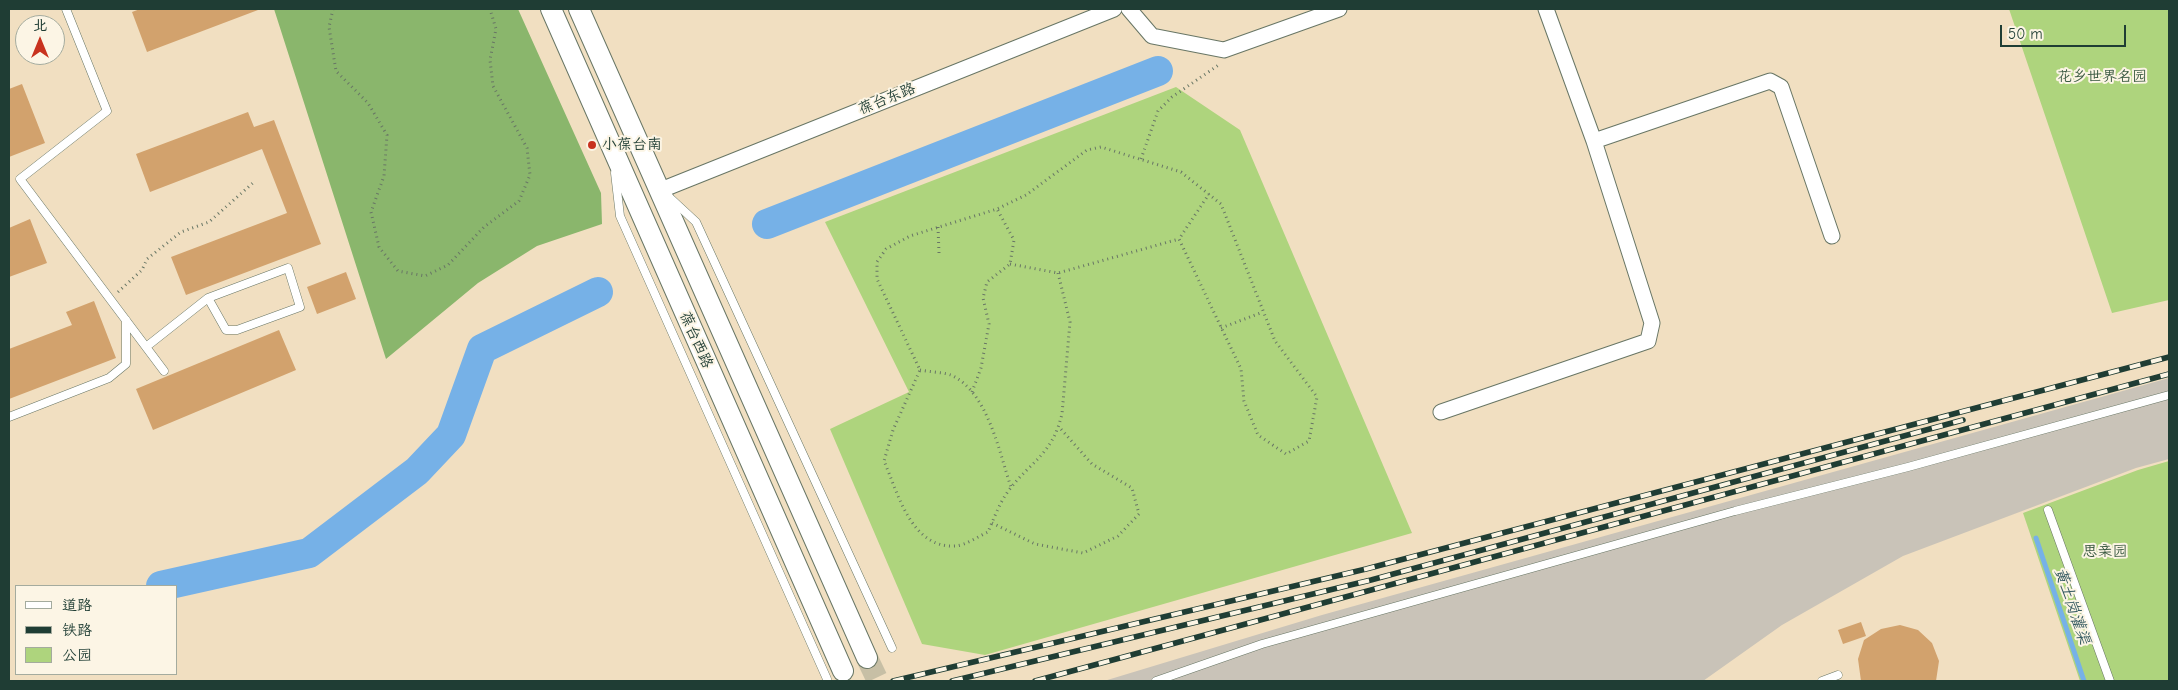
<!DOCTYPE html>
<html>
<head>
<meta charset="utf-8">
<style>
  body { margin:0 }
  #map { position:relative; width:2178px; height:690px; overflow:hidden; background:#f1dfc1; font-family:"Comic Neue","LXGW WenKai TC",sans-serif }
  canvas { display:block }
  .frame { position:absolute; inset:0; border:10px solid #1f3d34; pointer-events:none }
  .legend { position:absolute; left:15px; top:585px; width:162px; height:90px; box-sizing:border-box; background:#fcf5e5; border:1px solid #a4ab9e; margin:0; padding:6px 9px; list-style:none; font-size:15px; color:#1f3d34 }
  .legend li { display:flex; align-items:center; gap:10px; height:25px }
  .legend b { width:25px; border:1px solid #a4ab9e }
  .north { position:absolute; left:15px; top:15px; width:50px; height:50px; box-sizing:border-box; background:#fcf5e5; border:1px solid #a4ab9e; border-radius:50%; rotate:0deg; font-size:14px; font-weight:700; line-height:20px; text-align:center; color:#1f3d34 }
  .north::after { content:''; display:block; margin:auto; width:18px; height:22px; background:#c8321e; clip-path:polygon(50% 0,100% 100%,50% 72%,0 100%) }
  .scale { position:absolute; left:2000px; top:25px; width:126px; height:22px; box-sizing:border-box; border:2px solid #1f3d34; border-top:0; padding-left:6px; font-size:15px; line-height:18px; white-space:nowrap; color:#1f3d34; -webkit-text-stroke:4px #fcf5e5; paint-order:stroke }
</style>
</head>
<body>
<div id="map">
<canvas width="2178" height="690"></canvas>
<div class="frame"></div>
<ul class="legend">
<li><b style="height:6px;background:#fff"></b>道路</li>
<li><b style="height:6px;background:#1f3d34"></b>铁路</li>
<li><b style="height:14px;background:#aed47d"></b>公园</li>
</ul>
<div class="north">北</div>
<div class="scale">50 m</div>
</div>
<script>
const ctx = document.querySelector('canvas').getContext('2d');
ctx.lineJoin = 'round';
function fillPath(path, color) { ctx.fillStyle = color; ctx.fill(path, 'evenodd'); }
function strokePath(path, color, width, dash) { ctx.strokeStyle = color; ctx.lineWidth = width; ctx.lineCap = dash ? 'butt' : 'round'; ctx.setLineDash(dash || []); ctx.stroke(path); }
function write(font, color, halo, rows, align = 'center') {
  ctx.font = font + ' "Comic Neue","LXGW WenKai TC",sans-serif'; ctx.lineWidth = 4; ctx.setLineDash([]); ctx.textBaseline = 'middle'; ctx.strokeStyle = halo; ctx.fillStyle = color; for (const [text, x, y, turn = 0] of rows) {
    ctx.save(); ctx.translate(x, y); ctx.rotate((+turn || 0) * Math.PI / 180); ctx.textAlign = isNaN(turn) ? turn : align; if (halo) ctx.strokeText(text, 0, 0); ctx.fillText(text, 0, 0); ctx.restore();
  }
}
const industrial = new Path2D(`
  M2169,378V459L2136,468L1903,556L1782,625L1703,681H1104L1322,615Z`);
const green = new Path2D(`
  M2009,9H2169V300L2112,313Z
  M1176,87L1240,130L1412,533L985,655L922,644L830,429L909,392L825,222Z
  M2169,461V681H2080L2023,513L2138,470Z`);
const forest = new Path2D(`
  M274,9H518L601,193L602,224L537,246L478,283L386,359Z`);
const stream = new Path2D(`
  M2036,538L2084,681`);
const river = new Path2D(`
  M767,224L1158,71
  M161,586L309,553L417,471L451,435L482,349L598,292`);
const building = new Path2D(`
  M140,9H258V10L147,52L132,12Z
  M22,84L45,143L9,157V89Z
  M248,112L254,127L274,120L321,244L186,295L171,257L287,213L262,149L150,192L136,154Z
  M30,219L47,263L9,277V228Z
  M346,272L356,299L317,314L307,287Z
  M94,301L116,358L9,399V349L72,325L66,312Z
  M279,330L296,370L153,430L136,389Z
  M1861,622L1866,636L1843,644L1838,630Z
  M1900,625L1918,630L1932,643L1939,661L1936,681H1861L1858,659L1864,640L1881,629Z`);
const secondaryTunnel = new Path2D(`
  M867,658L878,681`);
const path = new Path2D(`
  M333,9L329,27L336,71L368,103L387,135L384,176L371,212L379,247L398,271L425,276L448,265L484,227L519,201L530,175L527,148L493,86L490,60L496,29L490,9
  M1141,159L1158,111L1172,97L1220,64
  M938,227L939,253
  M1010,264L1058,273L1179,239
  M1058,273L1070,322L1062,414C1052,455 1032,460 1009,490C1000,502 994,518 988,532C979,536 966,545 956,546C911,549 898,493 884,461L893,430L920,370L877,279V262L886,249L910,236L997,209L1026,195L1087,150L1101,147L1181,172L1221,204L1275,341L1317,397L1309,441L1286,454L1258,435L1244,401L1241,369L1179,239L1209,194
  M118,292L142,270L147,259L181,232L209,222L254,182
  M1221,328L1263,312
  M920,370C929,372 942,372 951,375C988,392 999,452 1011,487
  M972,392L981,368L989,324L983,298L987,282L1010,264L1014,240L997,209
  M992,523L1035,544L1083,553L1118,536L1139,514L1132,488L1092,464L1059,427`);
const service = new Path2D(`
  M66,9L107,111L20,179L164,371
  M615,173L620,216L827,679
  M669,197L696,222L892,648
  M146,347L208,298L288,268L300,307L237,330H226L208,298
  M9,417L109,378L126,364V320
  M2048,510L2110,681
  M1156,681L1262,644L1735,511L1908,467L2169,395
  M1822,681L1838,675`);
const minor = new Path2D(`
  M1129,9L1152,36L1224,50L1339,9
  M1594,141L1770,81L1781,87L1832,236
  M661,190L1114,9
  M1441,412L1648,341L1652,323L1594,141L1546,9`);
const tertiary = new Path2D(`
  M551,9L843,671
  M579,9L867,658`);
const rail = new Path2D(`
  M893,681L1366,569L2169,357
  M952,681L1371,580L1963,420
  M1035,681L2169,374`);
const markers = [
  [592,145,5,"#c8321e"]
];
const parkNames = [
  ["花乡世界名园",2102,77],
  ["思亲园",2105,552]
];
const streetNames = [
  ["葆台东路",887,99,-22],
  ["葆台西路",696,340,66]
];
const poiNames = [
  ["小葆台南",602,145]
];
const waterNames = [
  ["黄土岗灌渠",2072,606,71]
];
fillPath(industrial, '#c9c3b8');
fillPath(green, '#aed47d');
fillPath(forest, '#8ab66c');
strokePath(stream, '#76b1e7', 5);
strokePath(river, '#76b1e7', 30);
fillPath(building, '#d2a26d');
strokePath(secondaryTunnel, '#c7bfa5', 22, [22, 11]);
strokePath(service, '#687665', 9);
strokePath(minor, '#687665', 17);
strokePath(tertiary, '#687665', 22);
strokePath(path, '#687665', 3, [1, 4]);
strokePath(service, '#fff', 8);
strokePath(minor, '#fff', 15);
strokePath(tertiary, '#fff', 20);
strokePath(rail, '#1f3d34', 5.5);
strokePath(rail, '#fcf5e5', 4, [11]);
for (const [x, y, r, color] of markers) { const dot = new Path2D(); dot.arc(x, y, r, 0, 2 * Math.PI); ctx.fillStyle = color; ctx.fill(dot); strokePath(dot, '#fcf5e5', 2); }
write('15px', '#3c5b43', '#fcf5e5', parkNames);
write('15px', '#1f3d34', '#fcf5e5', streetNames);
write('15px', '#1f3d34', '#fcf5e5', poiNames, 'left');
write('italic 16px', '#355a61', '#fcf5e5', waterNames);
</script>
</body>
</html>
